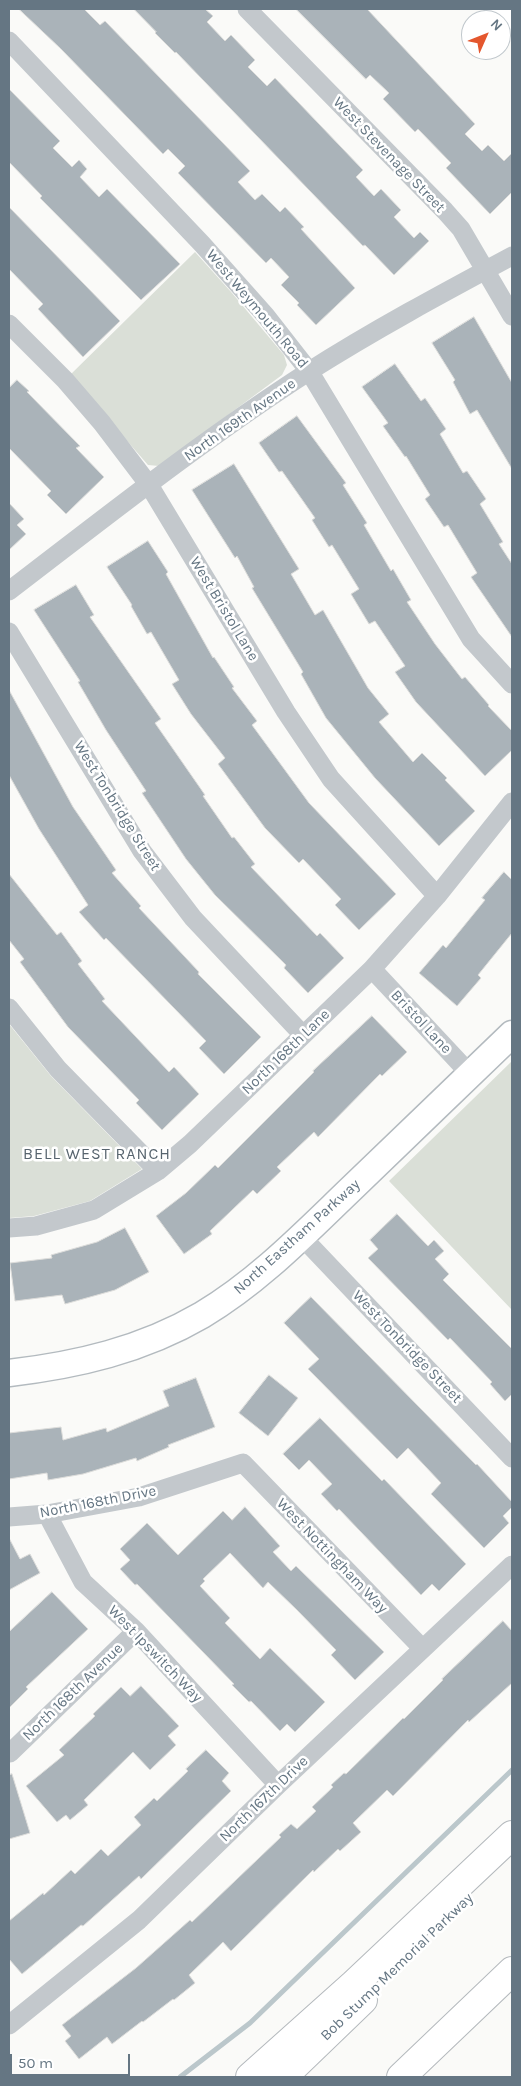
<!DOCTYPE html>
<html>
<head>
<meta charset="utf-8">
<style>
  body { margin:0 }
  #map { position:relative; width:521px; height:2086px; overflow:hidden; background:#fafaf8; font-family:Karla,sans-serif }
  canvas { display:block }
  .frame { position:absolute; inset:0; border:10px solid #657683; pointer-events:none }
  .north { position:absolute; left:461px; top:10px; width:50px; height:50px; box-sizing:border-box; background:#fff; border:1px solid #c1c8cd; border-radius:50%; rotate:46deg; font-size:14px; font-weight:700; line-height:20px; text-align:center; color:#657683 }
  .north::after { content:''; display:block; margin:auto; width:18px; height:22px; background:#e4572e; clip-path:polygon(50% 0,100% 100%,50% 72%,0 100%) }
  .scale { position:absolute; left:10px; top:2054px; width:120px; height:22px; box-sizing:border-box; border:2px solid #657683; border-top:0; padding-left:6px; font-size:15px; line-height:18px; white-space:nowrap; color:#657683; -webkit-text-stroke:4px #fff; paint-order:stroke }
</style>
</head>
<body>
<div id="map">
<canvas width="521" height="2086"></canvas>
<div class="frame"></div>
<div class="north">N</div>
<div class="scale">50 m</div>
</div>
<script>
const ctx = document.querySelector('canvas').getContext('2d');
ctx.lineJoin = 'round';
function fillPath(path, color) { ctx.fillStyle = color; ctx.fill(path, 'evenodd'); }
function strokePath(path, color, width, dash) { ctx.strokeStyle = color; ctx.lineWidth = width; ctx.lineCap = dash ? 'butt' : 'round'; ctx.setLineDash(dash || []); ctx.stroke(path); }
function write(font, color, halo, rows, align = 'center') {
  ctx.font = font + ' Karla,sans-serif'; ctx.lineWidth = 5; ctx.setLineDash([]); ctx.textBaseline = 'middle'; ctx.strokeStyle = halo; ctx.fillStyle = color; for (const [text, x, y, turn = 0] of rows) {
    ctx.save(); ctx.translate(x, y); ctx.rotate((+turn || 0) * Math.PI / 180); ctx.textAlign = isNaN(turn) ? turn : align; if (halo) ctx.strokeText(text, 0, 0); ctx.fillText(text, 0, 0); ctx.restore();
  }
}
const green = new Path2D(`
  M195,252L232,293L284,355L287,365L282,375L159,466L148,465L70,375Z
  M9,1024L51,1076L142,1169L90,1201L34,1216L9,1218Z
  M512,1061V1310L389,1181Z`);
const stream = new Path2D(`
  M180,2077L250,2023L512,1770`);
const building = new Path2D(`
  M19,9H84L100,25L105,21L250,171L238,182L255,200L262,194L280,212L285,207L304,227L301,229L355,288L316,325L297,305L299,303L281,285L289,277L271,258L266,263L178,173L185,166L168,149L163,154L61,49Z
  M134,9H205L213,16L207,22L225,41L231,35L255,60L248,67L267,86L275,78L363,170L356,177L374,196L381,189L401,210L394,217L414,238L420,232L429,241L394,275L365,245L363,246L176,52L175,53L155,33L156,32Z
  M296,9H367L475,124L465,134L482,151L488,145L504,161L512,153V192L490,214L446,168L451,163L418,129L415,132L383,99L389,93L370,75L366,79Z
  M9,89L60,141L53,148L72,167L79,160L87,169L80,177L99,197L107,189L180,264L141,300L40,198L42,196L9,162Z
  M9,207L120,321L83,357L38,309L43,304L9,269Z
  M474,317L512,383V469L477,410L470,414L453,382L455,380L432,343Z
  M395,364L421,401L425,398L446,429L440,434L463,473L467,471L486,499L480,504L503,542L499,544L512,564V637L471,577L477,573L448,525L444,527L425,499L430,495L406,456L405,457L383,426L388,423L362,387Z
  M17,380L29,391L27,392L80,446L76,448L104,477L66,514L47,495L51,491L9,448V388Z
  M297,416L346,483L343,485L367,523L364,525L391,571L393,569L411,600L407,602L435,644L462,679L465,677L489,705L488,706L512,731V750L485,776L416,702L395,672L405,666L375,621L369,624L351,594L359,589L332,545L329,547L312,520L315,518L282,471L279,472L259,443Z
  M234,464L299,569L291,574L315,615L323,610L368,688L389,714L379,722L413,762L422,753L447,778L445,780L475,811L439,846L375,778L326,718L301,674L303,672L252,588L254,587L237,556L235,558L192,490Z
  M9,503L24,519L17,525L26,534L9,550Z
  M148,541L168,572L166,574L213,658L214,657L234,687L232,688L257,721L252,725L309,803L396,894L359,930L335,905L341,899L303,859L299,863L265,828L218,764L225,758L191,714L172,684L179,680L151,632L147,634L131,606L132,605L107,567Z
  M76,585L94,615L90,617L161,719L155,723L205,795L203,796L232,838L234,837L255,864L251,867L317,936L320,933L344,958L308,993L284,968L286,965L215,895L186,859L142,793L146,791L106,730L78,682L80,681L34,610Z
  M9,690L73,807L116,870L112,873L141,906L139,908L199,972L198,974L261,1037L224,1074L199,1048L206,1041L106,938L104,940L79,912L88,905L39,829L9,775Z
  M504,872L512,880V933L478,975L481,978L457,1006L419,973L443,945L446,948L485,900L482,898Z
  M9,874L57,935L61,932L82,961L78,964L105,999L102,1001L169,1072L174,1067L199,1094L162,1130L136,1103L139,1100L68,1027L20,962L24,959L9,940Z
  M372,1016L407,1052L382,1076L380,1074L318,1137L314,1132L277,1167L281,1171L257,1194L253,1190L210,1231L212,1234L184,1254L156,1216L186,1193L215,1165L218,1168L314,1072L313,1071Z
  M397,1214L428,1246L434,1240L444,1251L435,1259L449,1274L443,1280L512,1349V1394L505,1401L490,1384L492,1382L450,1338L448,1340L368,1258L378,1249L370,1240Z
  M125,1228L149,1272L115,1290L65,1304L62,1295L15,1301L10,1263L52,1258L51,1255L97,1242Z
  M311,1297L476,1465L477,1464L512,1502V1507L503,1516L509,1523L484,1548L431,1494L441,1483L408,1448L397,1459L308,1369L319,1359L284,1323Z
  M269,1375L298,1398L268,1436L239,1413Z
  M196,1378L215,1427L168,1445L169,1447L137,1461L136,1458L83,1474L48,1480L47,1473L9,1479V1433L61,1427L63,1440L106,1428L107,1432L169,1406L163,1391Z
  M320,1418L382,1481L384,1479L466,1564L439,1591L432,1584L421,1595L339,1509L337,1511L321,1494L332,1484L309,1460L299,1470L283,1454Z
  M245,1507L280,1546L273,1552L291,1571L296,1566L384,1652L355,1680L331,1655L336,1650L297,1610L268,1582L263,1588L230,1553L203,1579L205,1581L200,1586L230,1618L225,1623L260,1659L270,1648L325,1702L295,1732L287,1724L280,1731L251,1701L249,1702L232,1685L234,1684L137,1584L135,1585L120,1569L130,1560L120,1549L147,1523L178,1555L223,1511L232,1520Z
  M9,1538L20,1559L30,1554L40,1573L9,1590Z
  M52,1592L88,1629L26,1687L28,1689L9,1708V1632Z
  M503,1621L512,1631V1683L469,1722L468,1720L393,1796L387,1790L353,1823L361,1832L340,1851L338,1849L314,1872L313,1870L231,1951L223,1942L189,1975L195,1983L174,2000L173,1999L143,2022L142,2021L112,2044L107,2037L79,2059L65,2041L71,2036L62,2025L136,1968L190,1920L192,1922L281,1837L279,1835L291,1824L297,1829L316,1811L312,1807L333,1787L331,1785L344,1773L346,1774L403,1718L404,1719L443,1680L442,1679Z
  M141,1686L179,1726L168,1736L176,1745L150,1770L133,1752L84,1800L88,1805L70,1820L66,1815L57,1822L26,1786L64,1755L59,1750L95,1716L93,1714L121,1687L130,1696Z
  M206,1750L229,1773L222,1781L231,1791L141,1879L139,1876L83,1926L81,1925L22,1974L9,1959V1921L43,1893L44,1895L71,1870L75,1874L101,1849L108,1856L141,1825L134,1817L154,1798L157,1801L188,1771L186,1769Z
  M12,1774L30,1833L9,1839V1775Z`);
const street = new Path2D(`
  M247,9L445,211L461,229L512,316
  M9,41L202,244L266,316L309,371L471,639L512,684
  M9,324L65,380L102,423L149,485L286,712L331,779L437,896
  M9,591C107,516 204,439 308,372C374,330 443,293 512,256
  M9,632L142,851L193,918L303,1035
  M372,969L470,1074
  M9,1008L58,1069L158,1171
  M9,1228L36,1226L94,1210L158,1171L190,1144L372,969L437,896L512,802
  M302,1237L512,1458
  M47,1514L83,1582L136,1631L278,1785
  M9,1517L47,1514L139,1497L243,1463L422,1648
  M9,1752L10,1753L136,1631
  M9,2025L139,1920L278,1785L512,1565`);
const secondary = new Path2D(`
  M498,9L512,22
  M9,1373C77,1365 142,1350 202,1315C259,1281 305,1233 352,1188C405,1137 459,1085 512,1034`);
const highway = new Path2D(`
  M250,2077L354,1984L512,1835
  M283,2077L363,2000
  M401,2077L512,1971`);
const streetNames = [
  ["West Stevenage Street",389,155,46],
  ["West Weymouth Road",257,309,50],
  ["North 169th Avenue",240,420,-35],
  ["West Bristol Lane",224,609,59],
  ["West Tonbridge Street",117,806,58],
  ["Bristol Lane",421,1022,47],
  ["North 168th Lane",286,1052,-44],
  ["North Eastham Parkway",297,1237,-42],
  ["West Tonbridge Street",407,1347,46],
  ["North 168th Drive",98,1502,-11],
  ["West Nottingham Way",332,1556,46],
  ["West Ipswitch Way",155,1654,46],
  ["North 168th Avenue",73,1692,-44],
  ["North 167th Drive",264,1799,-44],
  ["Bob Stump Memorial Parkway",397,1967,-44]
];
const neighbourhoodNames = [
  ["BELL WEST RANCH",97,1154]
];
fillPath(green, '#dadfd7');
strokePath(stream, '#bbc7cb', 5);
fillPath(building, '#aab3b9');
strokePath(building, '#dcdcda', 1);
strokePath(secondary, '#b3babf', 29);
strokePath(highway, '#b4b9bd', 30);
strokePath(street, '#c3c8cc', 19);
strokePath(secondary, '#fff', 26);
strokePath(highway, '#fff', 28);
write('15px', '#657683', '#fff', streetNames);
ctx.letterSpacing = '1px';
write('16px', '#57646e', '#fff', neighbourhoodNames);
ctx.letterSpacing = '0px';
</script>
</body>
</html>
